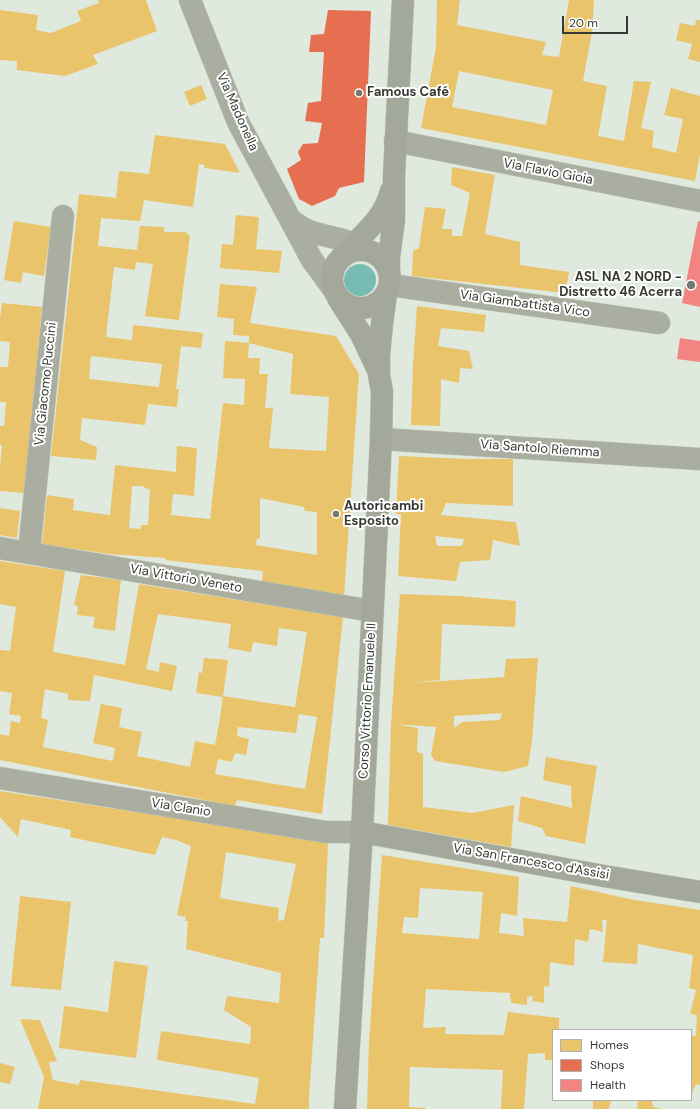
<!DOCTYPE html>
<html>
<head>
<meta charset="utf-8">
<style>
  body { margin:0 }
  #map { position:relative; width:700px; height:1109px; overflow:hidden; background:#e0e9dd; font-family:"DM Sans",sans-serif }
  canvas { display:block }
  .legend { position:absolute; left:552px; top:1029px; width:140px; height:72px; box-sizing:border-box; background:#fff; border:1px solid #aeb1ad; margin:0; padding:5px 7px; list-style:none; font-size:12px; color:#353b32 }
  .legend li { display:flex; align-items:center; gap:8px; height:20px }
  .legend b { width:20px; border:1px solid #aeb1ad }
  .scale { position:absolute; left:562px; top:16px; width:66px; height:18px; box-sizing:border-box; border:2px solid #353b32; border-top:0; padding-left:5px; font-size:12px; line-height:14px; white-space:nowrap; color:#353b32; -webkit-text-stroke:3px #fff; paint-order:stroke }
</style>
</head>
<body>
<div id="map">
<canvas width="700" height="1109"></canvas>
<ul class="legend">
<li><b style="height:11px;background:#e9c46a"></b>Homes</li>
<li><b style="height:11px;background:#e76f51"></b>Shops</li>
<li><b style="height:11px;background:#f28482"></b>Health</li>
</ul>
<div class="scale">20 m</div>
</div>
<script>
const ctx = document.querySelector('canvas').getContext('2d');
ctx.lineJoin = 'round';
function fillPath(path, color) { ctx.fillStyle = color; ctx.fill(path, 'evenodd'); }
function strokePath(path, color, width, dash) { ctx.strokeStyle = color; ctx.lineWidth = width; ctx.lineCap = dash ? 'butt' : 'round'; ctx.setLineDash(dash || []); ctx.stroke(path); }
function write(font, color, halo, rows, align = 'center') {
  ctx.font = font + ' "DM Sans",sans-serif'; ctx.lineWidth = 4; ctx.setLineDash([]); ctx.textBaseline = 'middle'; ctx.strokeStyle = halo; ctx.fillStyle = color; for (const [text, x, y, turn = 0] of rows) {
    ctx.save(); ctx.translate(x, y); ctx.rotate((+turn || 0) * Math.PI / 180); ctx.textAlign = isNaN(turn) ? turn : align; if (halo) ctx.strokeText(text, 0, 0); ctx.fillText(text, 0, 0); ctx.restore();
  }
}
const water = new Path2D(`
  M344 280a16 16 0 1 1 32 0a16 16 0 1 1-32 0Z`);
const homes = new Path2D(`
  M98,0H146L157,31L93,55L98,64L65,76L17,70V61L0,60V10L38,15L36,30L51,33L81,21L77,11L99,3Z
  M437,0H460L457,25L546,42L542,55L559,57L569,0H594L592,32L583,81L607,86L598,136L624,141L634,81L651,82L641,128L654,131L652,147L676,153L683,119L664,115L671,88L700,96V154L695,181L421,128L436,47ZM459,71L553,90L546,125L452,107Z
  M696,20H700V62L688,59L692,44L676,40L680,23L695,26Z
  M201,85L207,99L190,106L184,92Z
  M155,135L225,144L240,173L204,168L205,165L199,164L193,207L144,200L140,221L101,218L98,246L137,250L140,226L164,227V232H185L190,236L179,320L145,316L153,264L136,262L135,270L114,267L106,337L132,340L133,325L203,333L201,348L181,346L176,389H179L177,407L148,404L145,425L82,418L80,440L97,447L96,460L51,456L79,194L116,198L119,171L149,174ZM91,356L162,364L159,387L89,379Z
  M452,167L495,175L485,234L520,242V265L569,272L565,293L412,276L413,251L419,248L425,207L446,209L442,229H452V236H462L470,193L451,185Z
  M236,215L259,217L256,249L282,251L279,273L220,268L222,244L233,245Z
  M14,221L51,227L44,276L23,272L21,283L4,280Z
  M220,284L257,287L250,323L336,336L359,374L344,597L262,581L263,571L165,560L166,558L108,554L42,544L47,495L74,499L73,510L110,515L115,465L176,472L177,446L197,448L194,496L173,494L171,515L210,519L223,403L244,405L245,379L223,378L225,341L249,343V336L233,335L234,319L217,317ZM249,343L293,354L290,394L329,397L326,451L269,448L273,408H265L268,374H259L260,358H248ZM132,486H142L150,490L148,525H141V529L129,528ZM260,498L304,507L305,511L317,512V555L256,545L257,538L260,539Z
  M2,303L42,307L25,493L0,491V468L2,445H0V426H4L6,402H0V367H8L10,342L0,341V319Z
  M417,306L486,315L484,332L441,328L438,346L469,351L473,369L460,368L459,383L441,379L440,426L411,425L413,365Z
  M399,456L467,459H513V506L446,503L441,515L516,522L520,546L493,540L490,560L460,562L456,581L398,576L401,514H396ZM435,536L464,539L462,546H437Z
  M0,508L20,511L17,538L0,535Z
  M0,561L65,571L53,652L125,665L139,584L343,617L322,814L237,800L235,806L0,760V734L9,736L11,721L20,723L21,716L9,714L12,693L0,691V650L10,651L16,607L0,604ZM158,614L231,624L228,648L251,652L253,642L277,646L279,628L307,632L295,707L223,696L228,660L204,658L202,673L199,672L196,693L223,697L219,724L215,745L195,741L190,767L137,756L142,732L119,727L122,708L101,704L93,743L115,748L113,761L43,747L48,720L41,718L45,689L68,694V700L90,701L94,675L172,691L177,666L160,662L159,672L146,669ZM299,714L317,717L305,789L215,774L218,759L232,762L235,753L246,755L249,739L237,736L238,727L296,733Z
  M81,575L121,580L115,631L93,628L95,617L77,615L78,606L74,605Z
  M400,594L458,596L516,601L515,627L442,624L440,680L411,683L504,677L506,659L538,658L532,741L528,766L504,772L435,761L431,755L436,727L394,724L418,728L417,752L423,754V807L472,813L514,805L511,847L388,825L391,724ZM502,713L500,720L462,722L454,728V716Z
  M546,757L597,766L585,844L546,836L542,828L518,821L521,796L572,808L571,786L543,780Z
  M0,791L181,819L328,843L324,938H320L309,1098V1109H38L44,1077L20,1019L40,1020L57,1061L49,1062L53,1080L79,1085L80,1080L255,1104L259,1078L157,1060L161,1031L250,1044L251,1027L224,1010L227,996L279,1003L281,973L186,949L188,921H185L186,917L177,915L191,846L176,840L162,837L155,855L70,837L71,830L21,819L18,837L0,817ZM226,852L296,864L284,920L278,921L279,908L220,898Z
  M382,855L519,877L517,916L501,913L499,933L524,936L523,918L567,922L571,886L634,900L700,910V1085L696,1084L691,1095V1035L696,1036L697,1015L690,1014L696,990L689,988L693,955L638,944L637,964L603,962L607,920H602L603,932L590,929L588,942L575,939L574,966L550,962L549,987L544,986V1003L532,1001L533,996L527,997V1005L511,1003L510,993L426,989L423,1028L446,1027L445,1034L504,1035L508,1012L559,1018V1030H553V1060H545V1053L528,1054L524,1109H501L503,1070L410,1067L409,1107L426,1108V1109H367L369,1041ZM420,888L483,892L479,939L402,933L404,917L418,918Z
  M20,896L71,902L61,990L11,986Z
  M114,961L148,966L136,1058L59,1048L64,1006L108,1012Z
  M0,1063L15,1067L10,1084L0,1082Z
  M593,1100H611L609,1109H593Z
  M638,1100H652L653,1107L663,1109H637Z`);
const shops = new Path2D(`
  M328,10L371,11L364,182L339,188L335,196L312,206L299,199L287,169L301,160L298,152L303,144L318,143L322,123L305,121L308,103L321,101L324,52H309L311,35L324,34Z`);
const health = new Path2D(`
  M698,221H700V307L682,303Z
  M680,338L700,341V362L677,359Z`);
const minor = new Path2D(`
  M190,0L238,122L312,260L334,290
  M395,141L700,201
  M291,220C298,225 304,230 312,232C331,238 349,239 365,250
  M390,285L659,323
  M381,439L700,459
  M0,548L372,611
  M29,552L63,216
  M0,778L326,832H362`);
const major = new Path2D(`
  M332 279a29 29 0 1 1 58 0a29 29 0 1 1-58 0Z
  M342,257C361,235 384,220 391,191
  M389,270V257L394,220V176L403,0
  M338,298L361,334L377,368
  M362,832L604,876L700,892
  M345,1109L362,832L381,439L382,392L379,375V355L382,324L386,294`);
const markers = [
  [359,93,4,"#71786e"],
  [691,285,5,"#71786e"],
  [336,514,4,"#71786e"]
];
const poiNames = [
  ["Famous Café",367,93],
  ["ASL NA 2 NORD -",682,278,"right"],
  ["Distretto 46 Acerra",682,293,"right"],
  ["Autoricambi",344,507],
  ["Esposito",344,522]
];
const streetNames = [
  ["Via Madonella",237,112,66],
  ["Via Flavio Gioia",548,172,11],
  ["Via Giambattista Vico",525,304,8],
  ["Via Giacomo Puccini",46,384,-84],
  ["Via Santolo Riemma",540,449,4],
  ["Via Vittorio Veneto",186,579,10],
  ["Corso Vittorio Emanuele II",368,701,-87],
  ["Via Clanio",181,808,9],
  ["Via San Francesco d'Assisi",531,862,10]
];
fillPath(water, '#77bcb2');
fillPath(homes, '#e9c46a');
fillPath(shops, '#e76f51');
fillPath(health, '#f28482');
strokePath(minor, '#bfc5bc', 23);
strokePath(major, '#bfc5bc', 23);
strokePath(minor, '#aaaea0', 22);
strokePath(major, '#a4a89a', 22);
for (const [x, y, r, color] of markers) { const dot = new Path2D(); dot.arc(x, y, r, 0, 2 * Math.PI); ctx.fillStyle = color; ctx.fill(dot); strokePath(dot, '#fff', 1.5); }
write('bold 13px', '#353b32', '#fff', poiNames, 'left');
write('13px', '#353b32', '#fff', streetNames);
</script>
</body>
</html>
